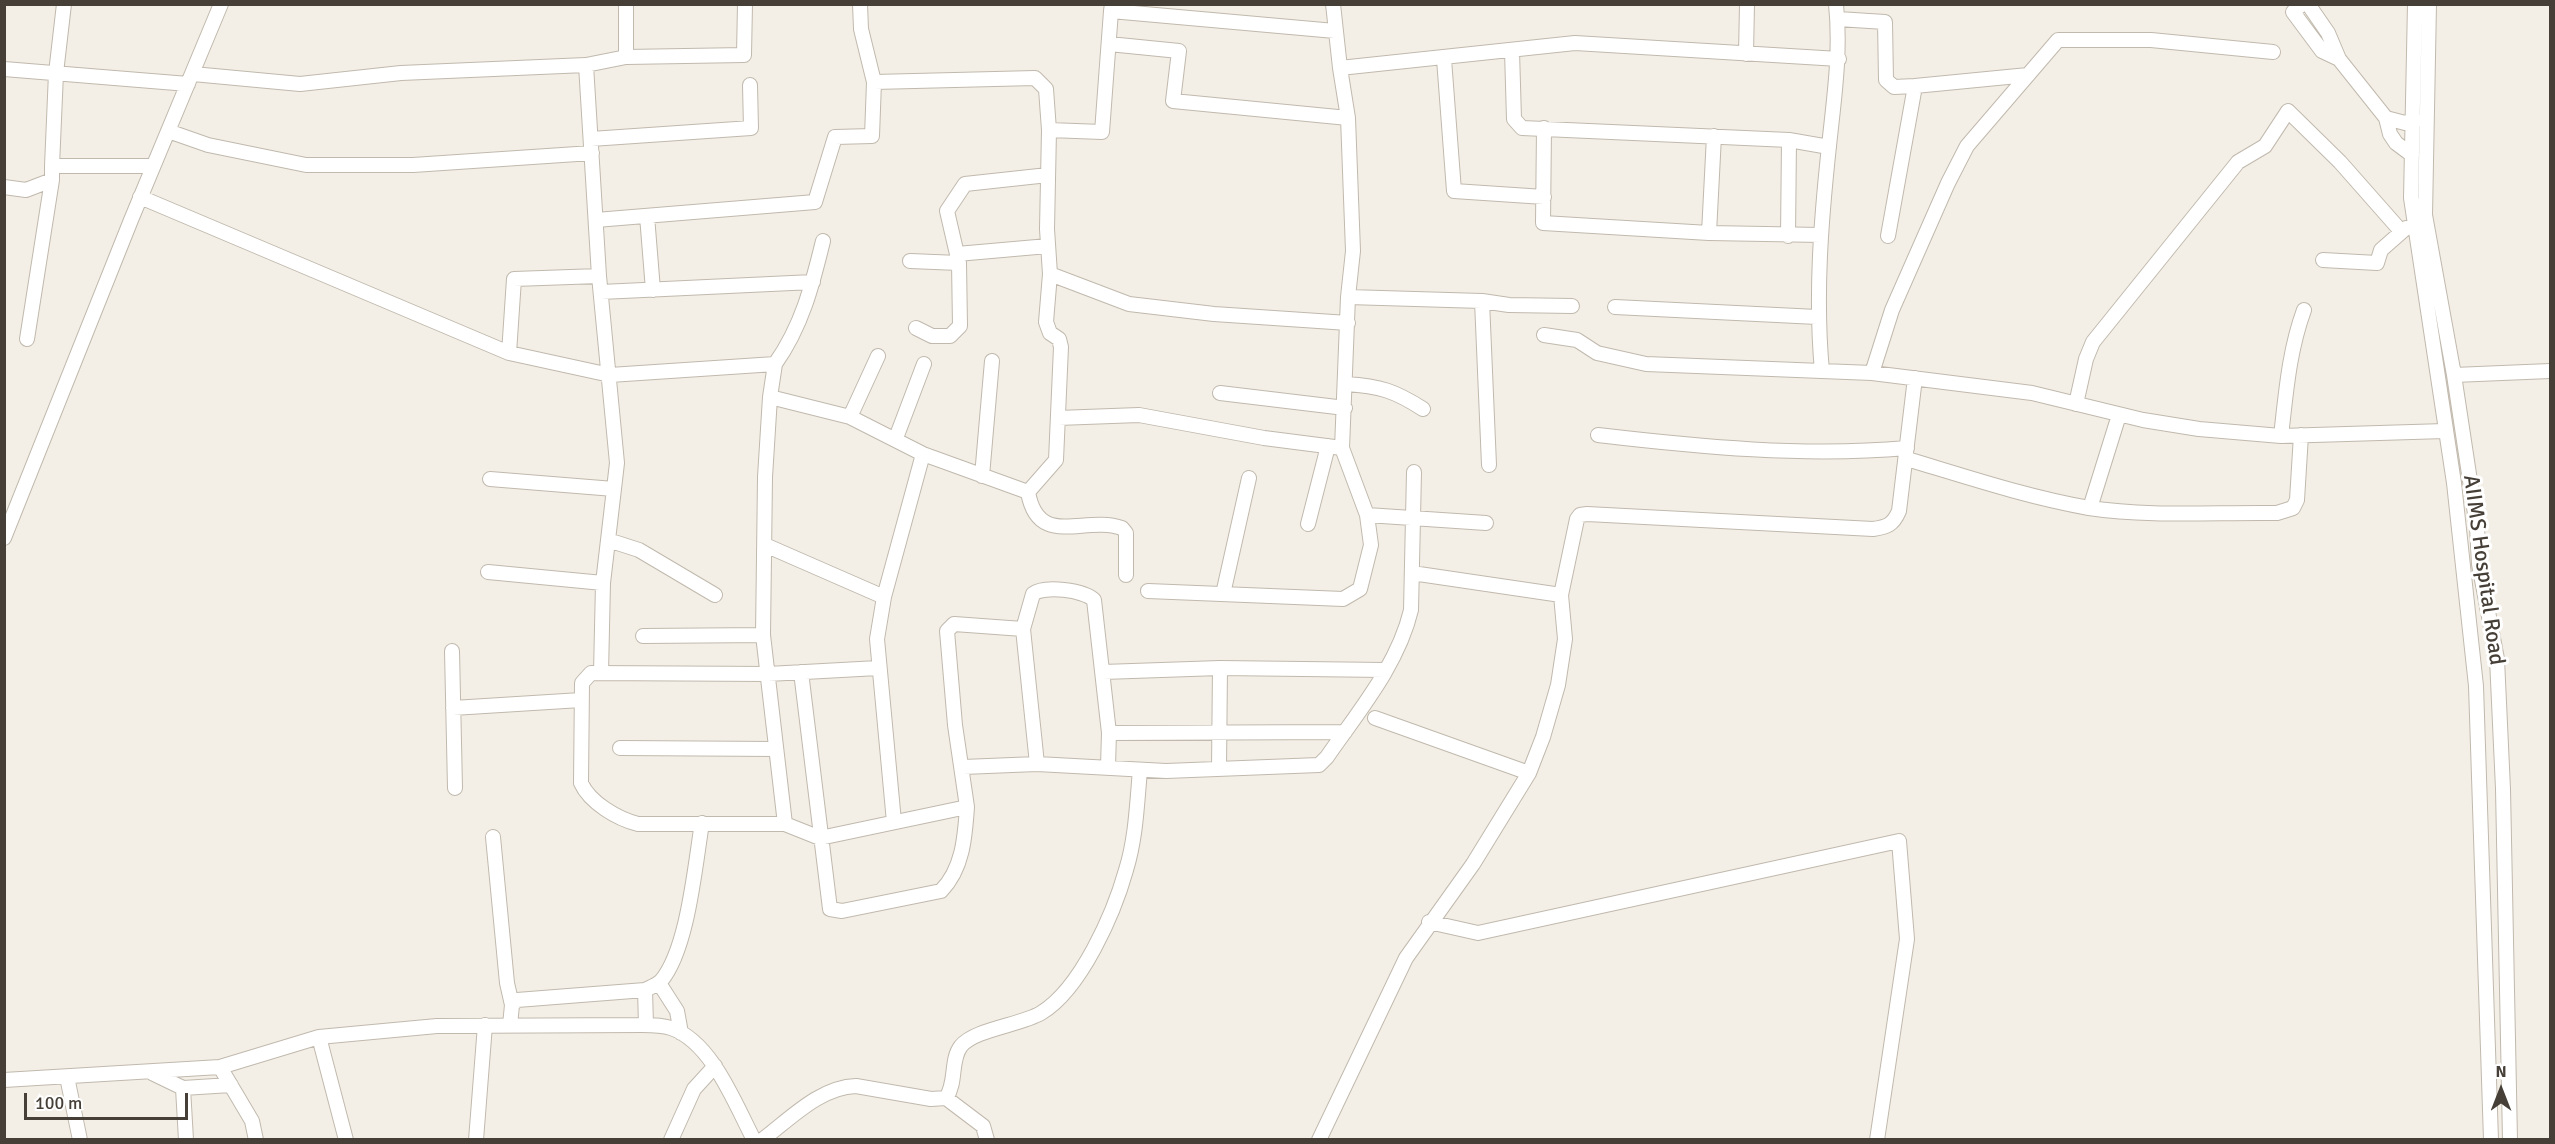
<!DOCTYPE html>
<html>
<head>
<meta charset="utf-8">
<style>
  body { margin:0 }
  #map { position:relative; width:2555px; height:1144px; overflow:hidden; background:#f3efe7; font-family:Signika,sans-serif }
  canvas { display:block }
  .frame { position:absolute; inset:0; border:6px solid #463f37; pointer-events:none }
  .north { position:absolute; left:2471px; top:1060px; width:60px; height:60px; -webkit-text-stroke:4px #fff; paint-order:stroke; rotate:0deg; font-size:16px; font-weight:700; line-height:24px; text-align:center; color:#463f37 }
  .north::after { content:''; display:block; margin:auto; width:21px; height:27px; background:#463f37; clip-path:polygon(50% 0,100% 100%,50% 72%,0 100%) }
  .scale { position:absolute; left:24px; top:1093px; width:164px; height:27px; box-sizing:border-box; border:3px solid #463f37; border-top:0; padding-left:8px; font-size:18px; line-height:21px; white-space:nowrap; color:#463f37; -webkit-text-stroke:4px #fff; paint-order:stroke }
</style>
</head>
<body>
<div id="map">
<canvas width="2555" height="1144"></canvas>
<div class="frame"></div>
<div class="north">N</div>
<div class="scale">100 m</div>
</div>
<script>
const ctx = document.querySelector('canvas').getContext('2d');
ctx.lineJoin = 'round';
function strokePath(path, color, width, dash) { ctx.strokeStyle = color; ctx.lineWidth = width; ctx.lineCap = dash ? 'butt' : 'round'; ctx.setLineDash(dash || []); ctx.stroke(path); }
function write(font, color, halo, rows, align = 'center') {
  ctx.font = font + ' Signika,sans-serif'; ctx.lineWidth = 6; ctx.setLineDash([]); ctx.textBaseline = 'middle'; ctx.strokeStyle = halo; ctx.fillStyle = color; for (const [text, x, y, turn = 0] of rows) {
    ctx.save(); ctx.translate(x, y); ctx.rotate((+turn || 0) * Math.PI / 180); ctx.textAlign = isNaN(turn) ? turn : align; if (halo) ctx.strokeText(text, 0, 0); ctx.fillText(text, 0, 0); ctx.restore();
  }
}
const minor = new Path2D(`
  M1112,4L1111,11L1335,31
  M1333,4L1340,68L1575,43L1839,59
  M2302,4L2293,12L2322,51L2339,59
  M2308,4L2328,33L2339,59L2386,118L2390,134L2396,143L2412,155
  M2415,4L2411,198L2454,483L2476,686L2491,1140
  M2429,4L2425,215L2454,375L2477,527L2479,564L2497,659L2503,789L2510,1140
  M1111,11L1102,132L1049,130L1047,229L1050,274L1046,322L1050,333L1059,339L1061,347L1056,460L1028,492C1038,549 1084,515 1122,528L1126,533V575
  M1838,19L1885,22L1886,80L1894,87L1915,86L1888,236
  M1109,44L1179,51L1173,101L1348,118
  M1512,51L1514,119L1522,128L1789,140L1829,147
  M1746,54L1747,4
  M626,57L744,55L745,4
  M1444,59L1454,191L1544,197
  M4,69L188,84
  M193,74L300,84L401,73L586,65
  M874,82L1035,78L1046,89L1049,130
  M1915,86L2028,75
  M2386,118L2405,123L2415,120
  M1544,128L1543,223L1709,233L1821,235
  M168,131L208,145L306,165H413L592,153
  M591,139L751,128L750,85
  M52,166L56,73L64,4
  M4,187L26,190L52,180
  M140,197L509,353L610,375L775,364C802,326 812,286 823,241
  M647,216L653,290
  M596,220L815,202L835,137L872,136L874,82L861,29L860,4
  M1709,233L1714,136
  M1788,236L1789,140
  M957,254L1048,246
  M2323,260L2377,263L2381,250L2406,228
  M910,261L959,263
  M1050,274L1129,304L1214,314L1348,323
  M601,292L813,282
  M1348,297L1482,301L1489,465
  M1482,301L1509,305L1572,306
  M1615,307L1817,317
  M2304,310C2289,351 2286,393 2281,436L2445,431
  M916,328L932,336H950L960,326L959,263L947,211L965,184L1048,175
  M1544,335L1577,340L1597,353L1646,364L1872,373L2032,393L2143,420L2199,429L2281,436
  M27,339L52,180V166H153
  M509,353L514,279L599,276
  M775,364L770,397L765,477L763,635L785,824
  M1822,371C1815,296 1821,221 1829,146C1834,98 1841,53 1836,4
  M1872,373L1892,310L1948,183L1967,146L2058,40H2151L2273,52
  M2454,375L2550,371
  M1346,384C1380,386 1395,391 1423,409
  M1220,393L1345,408
  M770,397L850,417L923,454L1028,492
  M2076,404L2086,359L2093,342L2238,162L2265,146L2288,111L2340,162L2400,230
  M850,417L878,356
  M1058,418L1139,415L1264,438L1342,448
  M1598,435C1700,447 1805,457 1907,448
  M896,438L924,364
  M1907,459C1967,477 2027,497 2089,508C2150,517 2215,512 2277,513L2293,508L2297,500L2301,435
  M982,476L992,361
  M490,479L614,489
  M2090,508L2119,415
  M1367,515L1486,523
  M1308,524L1328,446
  M4,538L131,220L221,4
  M608,540L639,550L715,595
  M765,545L884,597
  M488,572L603,583
  M1412,573L1561,595
  M1148,591L1343,599L1360,589L1371,545L1367,515L1342,448L1348,297L1353,251L1348,118L1340,68
  M1223,594L1249,478
  M643,636L763,635
  M452,651L455,788
  M878,668L768,674L591,673L582,683L581,783C590,803 618,819 638,824H785L820,838L967,807L955,725L947,631L954,624L1023,629
  M801,672L830,909L842,911L941,891C963,869 965,836 967,807
  M1103,672L1220,668L1386,670
  M601,673L603,583L617,463L599,276L586,65L626,57V4
  M453,708L581,700
  M1375,718L1529,773
  M1109,733L1345,732
  M620,748L776,749
  M1037,764L1023,629L1033,594C1044,585 1084,590 1094,600L1109,733L1108,766
  M963,767L1037,764L1166,771L1319,765L1327,757C1358,712 1398,665 1411,610L1414,472
  M1219,768L1220,668
  M894,822L877,639L884,597L923,454
  M493,837L507,983L512,1005
  M1429,922L1478,933L1899,841L1907,939L1877,1140
  M659,983L677,1011L681,1033
  M645,990L646,1025
  M510,1025L512,1005L517,1000L645,990C651,987 657,985 661,981C688,949 695,865 702,823
  M319,1037L346,1140
  M220,1067L252,1121L256,1140
  M152,1073L183,1088L231,1085
  M67,1077L80,1140
  M4,1080L220,1067L319,1037L437,1026L642,1025C651,1025 662,1025 671,1028C712,1042 735,1104 754,1140
  M183,1088L186,1140
  M946,1098L983,1126L987,1140
  M476,1140L485,1025
  M671,1140L694,1089L715,1066
  M762,1140C790,1119 820,1087 856,1086L931,1099L946,1098C957,1082 950,1060 961,1046C975,1029 1021,1025 1041,1013C1081,989 1114,913 1126,870C1136,838 1137,803 1140,770
  M1319,1140L1406,958L1473,864L1529,773L1543,737L1558,685L1565,639L1561,595L1577,519L1580,515L1587,514L1873,529C1887,527 1893,525 1899,511L1915,378`);
const streetNames = [
  ["AIIMS Hospital Road",2483,570,82]
];
strokePath(minor, '#c1b9ad', 16);
strokePath(minor, '#fff', 14);
write('22px', '#463f37', '#fff', streetNames);
</script>
</body>
</html>
